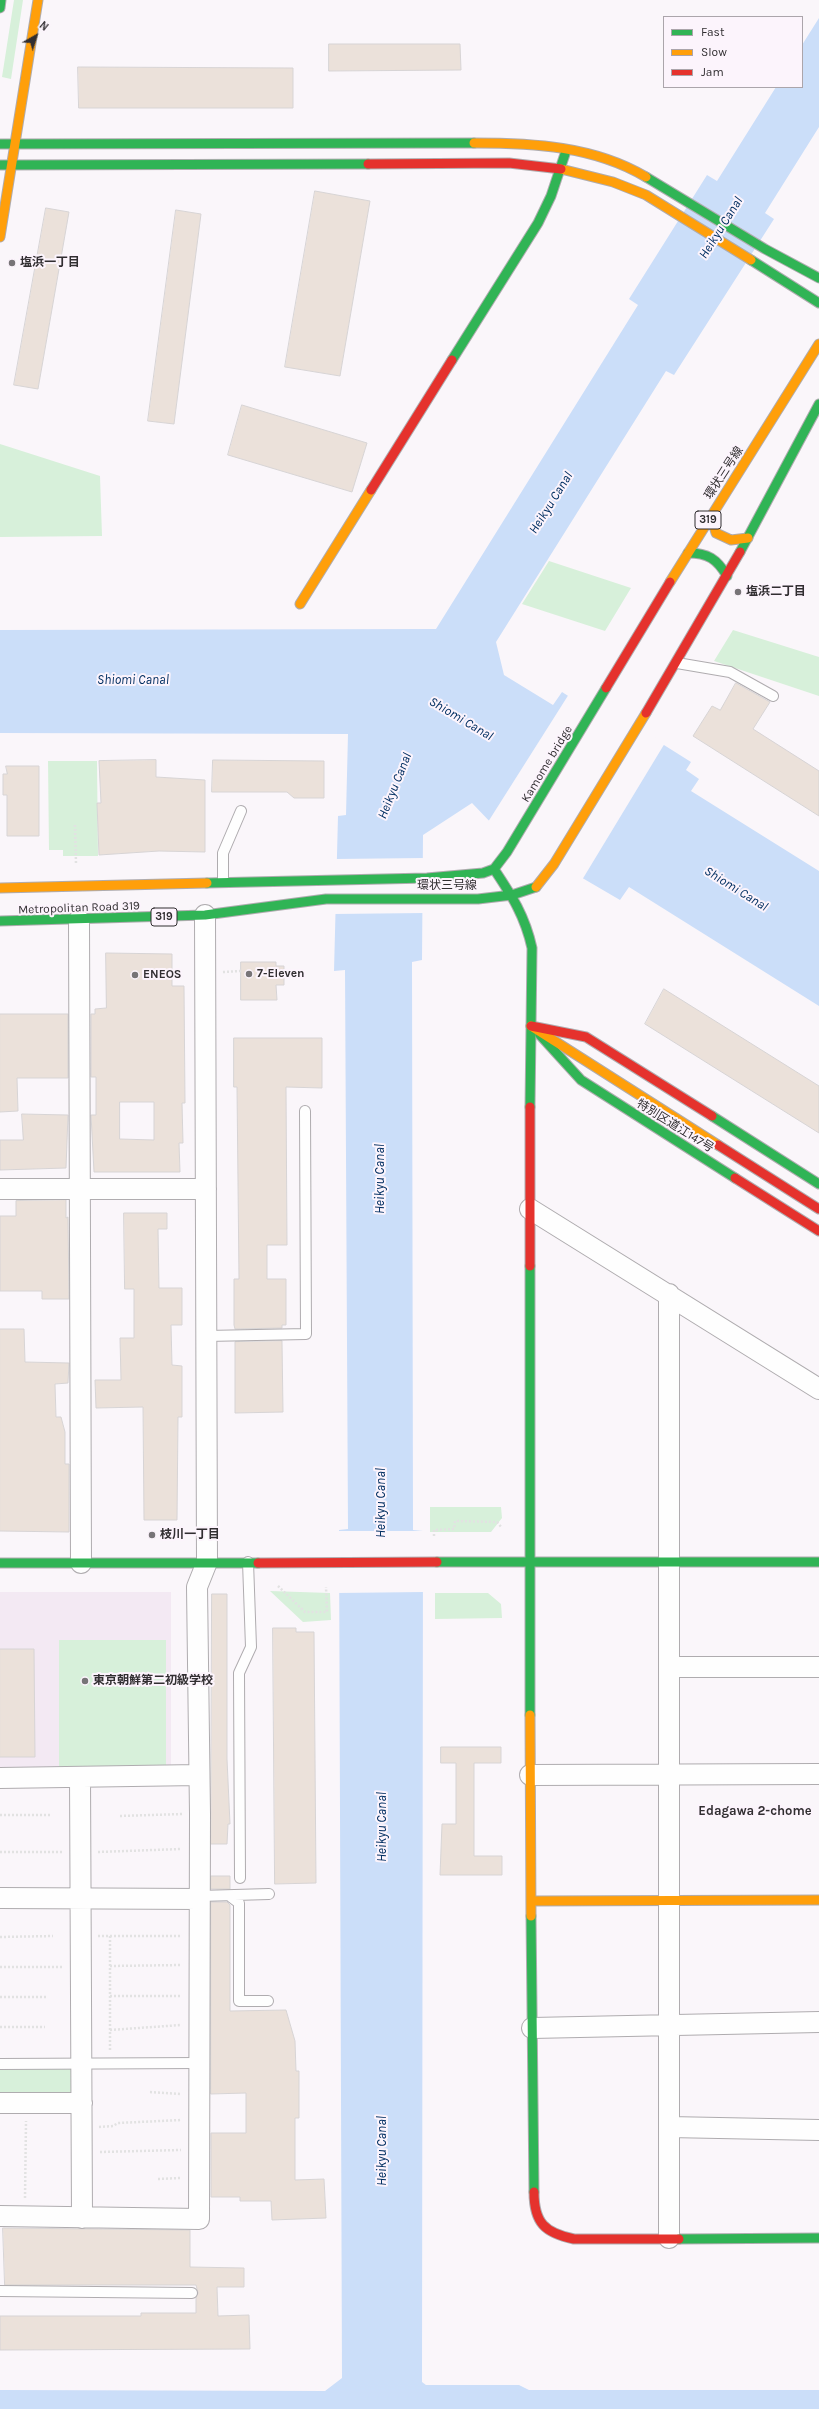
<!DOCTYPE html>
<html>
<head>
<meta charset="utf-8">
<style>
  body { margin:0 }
  #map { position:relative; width:819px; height:2409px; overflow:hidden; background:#faf6fa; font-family:Karla,sans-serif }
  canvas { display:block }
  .legend { position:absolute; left:663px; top:16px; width:140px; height:72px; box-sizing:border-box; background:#fcf4fc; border:1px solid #aba5ab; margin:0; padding:5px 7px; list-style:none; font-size:12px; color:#312e31 }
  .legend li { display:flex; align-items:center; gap:8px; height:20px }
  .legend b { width:20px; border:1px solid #aba5ab }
  .north { position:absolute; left:16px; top:16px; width:40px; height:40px; -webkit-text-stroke:3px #fcf4fc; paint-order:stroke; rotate:39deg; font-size:11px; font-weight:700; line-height:16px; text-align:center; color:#312e31 }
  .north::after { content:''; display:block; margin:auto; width:14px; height:18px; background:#312e31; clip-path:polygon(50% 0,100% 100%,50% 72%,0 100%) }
</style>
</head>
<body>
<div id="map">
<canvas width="819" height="2409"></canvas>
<ul class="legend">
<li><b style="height:5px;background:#30b455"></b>Fast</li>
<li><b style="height:5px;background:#ff9f0a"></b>Slow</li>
<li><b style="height:5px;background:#e5322d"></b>Jam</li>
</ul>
<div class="north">N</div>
</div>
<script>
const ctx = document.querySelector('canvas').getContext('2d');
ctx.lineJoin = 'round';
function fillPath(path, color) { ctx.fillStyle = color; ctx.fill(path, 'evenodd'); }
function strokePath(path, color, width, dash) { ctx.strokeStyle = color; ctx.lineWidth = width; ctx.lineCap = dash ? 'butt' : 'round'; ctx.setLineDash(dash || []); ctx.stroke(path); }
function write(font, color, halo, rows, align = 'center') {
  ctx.font = font + ' Karla,"Noto Sans JP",sans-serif'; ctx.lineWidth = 4; ctx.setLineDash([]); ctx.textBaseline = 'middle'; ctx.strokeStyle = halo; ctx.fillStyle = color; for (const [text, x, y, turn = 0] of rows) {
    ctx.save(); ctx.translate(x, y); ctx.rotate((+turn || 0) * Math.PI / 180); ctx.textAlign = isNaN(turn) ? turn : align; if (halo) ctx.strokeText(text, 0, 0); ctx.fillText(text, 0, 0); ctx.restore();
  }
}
const built = new Path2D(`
  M0,1592H171V1770L0,1772Z`);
const green = new Path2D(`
  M14,0H23L11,79L2,77Z
  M0,444L100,476L102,536L0,537Z
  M549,561L631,588L605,631L522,604Z
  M733,630L819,657V696L714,661Z
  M48,761H97L98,856H63V850H49Z
  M430,1507H501L502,1518L491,1532H430Z
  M270,1591L330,1593L331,1620L303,1622Z
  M435,1593H488L501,1604L502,1618L435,1619Z
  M59,1640H166V1769L59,1768Z
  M0,2067H74V2098H0Z`);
const water = new Path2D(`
  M819,18V127L765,213L774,219L674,375L666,371L496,642L504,675L553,705L562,692L573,699L578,691L691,762L686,770L699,779L691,791L819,871V1006L629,887L620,900L495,827L472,803L423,835L422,960L412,962L413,1530L423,1531L422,2382L426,2385H519L529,2390H819V2409H0V2390L325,2391L342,2378L339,1530L348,1529L345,970L334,971L338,816L346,815L348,734L0,733V630L436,629L638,305L629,299L707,175L717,181L776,87H802V45Z`);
const pier = new Path2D(`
  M577,689L665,743L582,880L494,828L488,822L569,694L572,696Z
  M424,858V913L333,914L335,859Z
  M337,1531H425L424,1592L337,1593Z`);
const building = new Path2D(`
  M329,44H460L461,70L329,71Z
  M78,67L293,68V108H79Z
  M315,191L370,201L340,376L285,367Z
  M46,208L69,212L38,389L14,385Z
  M176,210L201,214L174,424L148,421Z
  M242,405L367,443L352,492L228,455Z
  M736,683L770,702L753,729L819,771V816L693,736L712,706L720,710Z
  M156,760V777L205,780V852L159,851L99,855L97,803H101L99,761Z
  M213,760L324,761V798H294L287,792H212Z
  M6,766H39V836H7V795H3V774H7Z
  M106,953L172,954V986H184L185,1103H182L183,1143H179L180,1172H94L91,1115H96V1077H91V1014H95V1009L106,1008ZM120,1102H154V1140L120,1139Z
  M241,962H276V966H284V985H276L277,1000H241Z
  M664,989L819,1086V1133L645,1024Z
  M0,1014H68V1078H17L18,1111L0,1112Z
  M234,1038H322V1088L286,1087L287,1245H267V1279H286V1325H282V1328L235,1329L234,1325V1279H239L237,1087H234Z
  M22,1114L68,1115L66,1168L0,1170V1140H23Z
  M66,1200V1218L68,1217L69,1299H42V1291H0V1216H16V1201Z
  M124,1213H167V1229H158L159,1288H182V1325H171L172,1365L182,1366V1417H178L177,1520H144L143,1407L96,1408L95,1380H121L120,1338H134V1289H125Z
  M0,1329H24L25,1362L69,1363L68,1383L55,1384L56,1417H61L65,1432V1464H69V1532L0,1531Z
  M282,1341L283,1412L235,1413V1342Z
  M212,1594H227V1759L230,1824H228L227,1844H211Z
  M273,1628H296V1632H314L316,1883L275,1884Z
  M0,1649H34L35,1757H0Z
  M441,1747H501V1763H474V1856H502V1875H440L442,1824H456V1763H441Z
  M211,1876H230V1889H211Z
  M211,1902H227L230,1905V2011L286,2010L295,2041L296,2071H299V2118H295V2180L324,2179L326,2218L272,2220L271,2201H240V2197H211V2133H246V2093L211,2094Z
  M3,2228L190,2230V2267L244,2268V2287H217L218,2316L249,2315L250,2349L0,2350V2316H141V2313H196V2298L198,2293L196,2285H5Z`);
const path = new Path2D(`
  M75,825L76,864
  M223,972L241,971
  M434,1536V1530L454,1529L455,1521L497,1522L502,1528
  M278,1586L305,1612H327L326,1587
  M0,1815H50
  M120,1816L182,1814
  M0,1852H63
  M98,1852L181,1849
  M98,1936H181
  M110,1936V2050
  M0,1937L53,1936
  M110,1966L182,1965
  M0,1967H62
  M110,1996H181
  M0,1997H48
  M0,2027H45
  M110,2030L181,2025
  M150,2092L181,2094
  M99,2127L113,2126L118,2123L181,2120
  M100,2152L181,2150
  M158,2179L180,2178
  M25,2198L26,2121`);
const lane = new Path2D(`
  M677,663L730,672L773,696
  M223,881V853L241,811
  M206,1336L306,1334L305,1111
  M240,1878L239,1673L251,1647L248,1562
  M200,1896L269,1894
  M231,1897L239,1903V2001H268
  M0,2064L200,2063
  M0,2291L192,2293`);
const street = new Path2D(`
  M79,920L81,1563
  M0,1189H206
  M530,1209L819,1389
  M669,1294V2238
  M670,1667H819
  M530,1775L819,1774
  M80,1777L82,2218
  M0,1778L198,1775
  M0,1898L200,1899
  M532,2028L819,2022
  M0,2103H82
  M669,2127L819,2130
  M0,2216L199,2219L200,1814L197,1587L207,1562L205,915`);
const fast = new Path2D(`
  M0,8L1,0
  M0,144L474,143
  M0,165L368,164
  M646,177L765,249L819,278
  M751,260L819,303
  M452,360L538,223L551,196L565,154
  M740,552L819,404
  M688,553C708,553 717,559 727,576
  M494,869C512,896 525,916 532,948L530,1107
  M207,883L427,878L483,873L494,869L507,852L606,688
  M0,921L205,915L326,899H478L512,895L536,887
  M540,1035L581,1080L735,1178
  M712,1116L819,1184
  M530,1266V1715
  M437,1562H819
  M0,1563H258
  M531,1916L534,2192
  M679,2239L819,2238`);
const slow = new Path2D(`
  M474,143C533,143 594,146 646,177
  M561,169L613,182L646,195L751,260
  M0,237L38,0
  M711,516L716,533L731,540L748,538
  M670,582L819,344
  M300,604L371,490
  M536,887L554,864L646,713
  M0,888L207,883
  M531,1026L718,1145
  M530,1715L531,1916
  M531,1901L819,1900`);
const jam = new Path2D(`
  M368,164L509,163L561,169
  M371,490L452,360
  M606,688L670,582
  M646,713L740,552
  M531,1026L586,1037L712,1116
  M530,1107V1266
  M718,1145L819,1209
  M735,1178L819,1231
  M258,1563L437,1562
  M534,2192C534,2223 545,2233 574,2239H679`);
const markers = [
  [12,263,4,"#777477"],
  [738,592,4,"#777477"],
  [249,974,4,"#777477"],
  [135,975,4,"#777477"],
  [152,1535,4,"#777477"],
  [85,1681,4,"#777477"]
];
const shields = [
  [708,520,26],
  [164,917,26]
];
const shieldNames = [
  ["319",708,520],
  ["319",164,917]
];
const poiNames = [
  ["塩浜一丁目",20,263],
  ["塩浜二丁目",746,592],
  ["7-Eleven",257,974],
  ["ENEOS",143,975],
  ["枝川一丁目",160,1535],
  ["東京朝鮮第二初級学校",93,1681]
];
const streetNames = [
  ["環状三号線",724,473,-57],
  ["Kamome bridge",547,764,-59],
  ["環状三号線",447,886],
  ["Metropolitan Road 319",79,908,-2],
  ["特別区道江147号",675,1126,32]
];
const waterNames = [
  ["Heikyu Canal",721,228,-58],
  ["Heikyu Canal",551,503,-58],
  ["Shiomi Canal",133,680],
  ["Shiomi Canal",461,719,31],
  ["Heikyu Canal",395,786,-68],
  ["Shiomi Canal",736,889,32],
  ["Heikyu Canal",380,1179,-90],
  ["Heikyu Canal",381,1503,-90],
  ["Heikyu Canal",382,1827,-90],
  ["Heikyu Canal",382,2151,-90]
];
const neighbourhoodNames = [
  ["Edagawa 2-chome",755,1811]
];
fillPath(built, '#f3e9f3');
fillPath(green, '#d7f0da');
fillPath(water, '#cbdef9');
fillPath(pier, '#faf6fa');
fillPath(building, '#ebe1da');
strokePath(building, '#d7d4d5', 1);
strokePath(lane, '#afacaf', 12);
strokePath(street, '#afacaf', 22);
strokePath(fast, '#afacaf', 11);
strokePath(slow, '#afacaf', 11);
strokePath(jam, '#afacaf', 11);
strokePath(path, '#e2e2e2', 2.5, [2, 2]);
strokePath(lane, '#fefefe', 10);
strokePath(street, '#fefefe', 20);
strokePath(fast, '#30b455', 9);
strokePath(slow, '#ff9f0a', 9);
strokePath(jam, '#e5322d', 9);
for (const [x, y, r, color] of markers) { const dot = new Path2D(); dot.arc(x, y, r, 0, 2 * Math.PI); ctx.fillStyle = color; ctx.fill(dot); strokePath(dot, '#fcf4fc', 1.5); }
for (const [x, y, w] of shields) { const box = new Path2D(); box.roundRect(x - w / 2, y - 9, w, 18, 3); ctx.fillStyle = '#fcf4fc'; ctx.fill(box); strokePath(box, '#312e31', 1); }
write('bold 11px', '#312e31', null, shieldNames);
write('bold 12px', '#312e31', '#fcf4fc', poiNames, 'left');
write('12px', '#312e31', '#fcf4fc', streetNames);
write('italic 13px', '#002e61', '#fcf4fc', waterNames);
write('bold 13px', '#312e31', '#fcf4fc', neighbourhoodNames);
</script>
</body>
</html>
